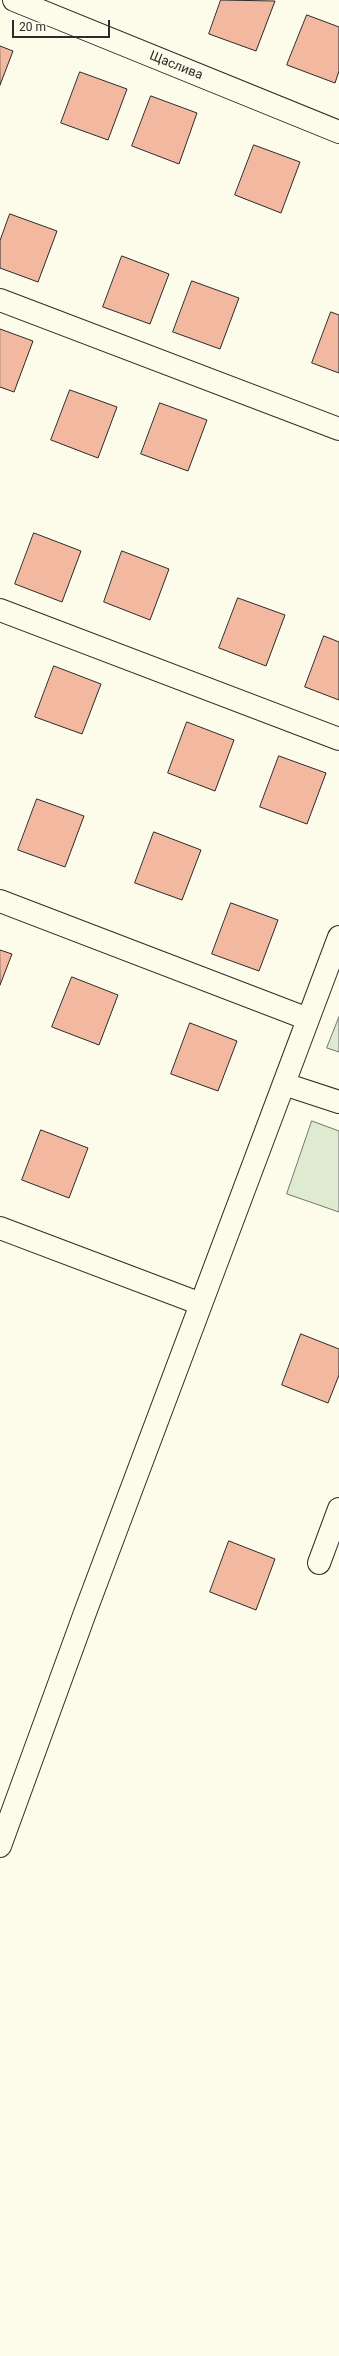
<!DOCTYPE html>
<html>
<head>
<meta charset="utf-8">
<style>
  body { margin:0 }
  #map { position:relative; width:339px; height:2356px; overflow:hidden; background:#fdfbea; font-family:Roboto,sans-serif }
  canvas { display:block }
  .scale { position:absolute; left:12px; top:20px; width:98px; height:18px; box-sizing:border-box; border:2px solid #2b2b2b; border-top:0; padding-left:5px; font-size:12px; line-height:14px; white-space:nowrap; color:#2b2b2b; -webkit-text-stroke:3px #fdfbea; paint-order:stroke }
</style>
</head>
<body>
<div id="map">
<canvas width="339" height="2356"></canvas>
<div class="scale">20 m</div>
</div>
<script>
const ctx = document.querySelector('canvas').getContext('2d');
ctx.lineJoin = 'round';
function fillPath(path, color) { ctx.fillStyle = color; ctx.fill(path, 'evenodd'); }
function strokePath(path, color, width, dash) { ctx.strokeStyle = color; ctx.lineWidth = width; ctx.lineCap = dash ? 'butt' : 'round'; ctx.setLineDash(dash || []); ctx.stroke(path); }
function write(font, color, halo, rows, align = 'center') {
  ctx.font = font + ' Roboto,sans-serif'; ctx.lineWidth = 3; ctx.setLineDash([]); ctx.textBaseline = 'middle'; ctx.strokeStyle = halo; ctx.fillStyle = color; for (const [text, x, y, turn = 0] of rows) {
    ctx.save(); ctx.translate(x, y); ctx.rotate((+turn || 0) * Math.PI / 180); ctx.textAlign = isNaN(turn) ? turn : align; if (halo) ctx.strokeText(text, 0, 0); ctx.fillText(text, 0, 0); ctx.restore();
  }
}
const green = new Path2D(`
  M339,1017V1052L327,1048Z
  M312,1121L339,1131V1212L287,1194Z`);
const building = new Path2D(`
  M221,0L275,1L256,51L209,34Z
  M307,15L339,27V71L335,83L287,65Z
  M0,46L13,51L0,85Z
  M80,72L127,89L108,140L61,123Z
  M151,96L197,113L179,164L132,146Z
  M254,145L300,162L281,213L235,195Z
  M10,214L57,231L38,282L0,268V241Z
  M122,256L169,274L150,324L103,307Z
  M192,281L239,298L220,349L173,332Z
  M331,312L339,315V373L312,363Z
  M0,329L33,341L14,392L0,387Z
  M70,390L117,407L98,458L51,440Z
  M160,403L207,420L188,471L141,454Z
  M34,533L81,551L62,602L15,584Z
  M122,551L169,569L150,620L104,602Z
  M238,598L285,615L266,666L219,648Z
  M324,636L339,642V700L305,687Z
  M54,666L101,684L82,734L35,717Z
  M187,722L234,740L215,791L168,773Z
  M279,756L326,773L307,824L260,807Z
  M37,799L84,816L65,867L18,850Z
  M154,832L201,850L182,900L135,883Z
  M231,903L278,920L259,971L212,954Z
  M0,950L12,954L0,985Z
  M72,977L118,995L99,1045L52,1027Z
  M190,1023L237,1041L218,1091L171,1074Z
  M41,1130L88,1148L69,1198L22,1180Z
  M301,1334L339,1349V1375L328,1403L282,1385Z
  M229,1541L275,1559L256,1610L210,1592Z`);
const minor = new Path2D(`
  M14,0L339,132
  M0,300L339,429
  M0,610L339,739
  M0,901L308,1019
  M284,1084L339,1102
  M0,1228L201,1304
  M319,1563L339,1509
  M0,1846L86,1610L339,937`);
const streetNames = [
  ["Щаслива",176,66,22]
];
fillPath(green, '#deebd1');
strokePath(green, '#74746e', 1);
fillPath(building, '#f2b8a0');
strokePath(building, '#2b2b2b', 1);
strokePath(minor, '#2b2b2b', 24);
strokePath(minor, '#fdfbea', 22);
write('13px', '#2b2b2b', '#fdfbea', streetNames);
</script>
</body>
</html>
